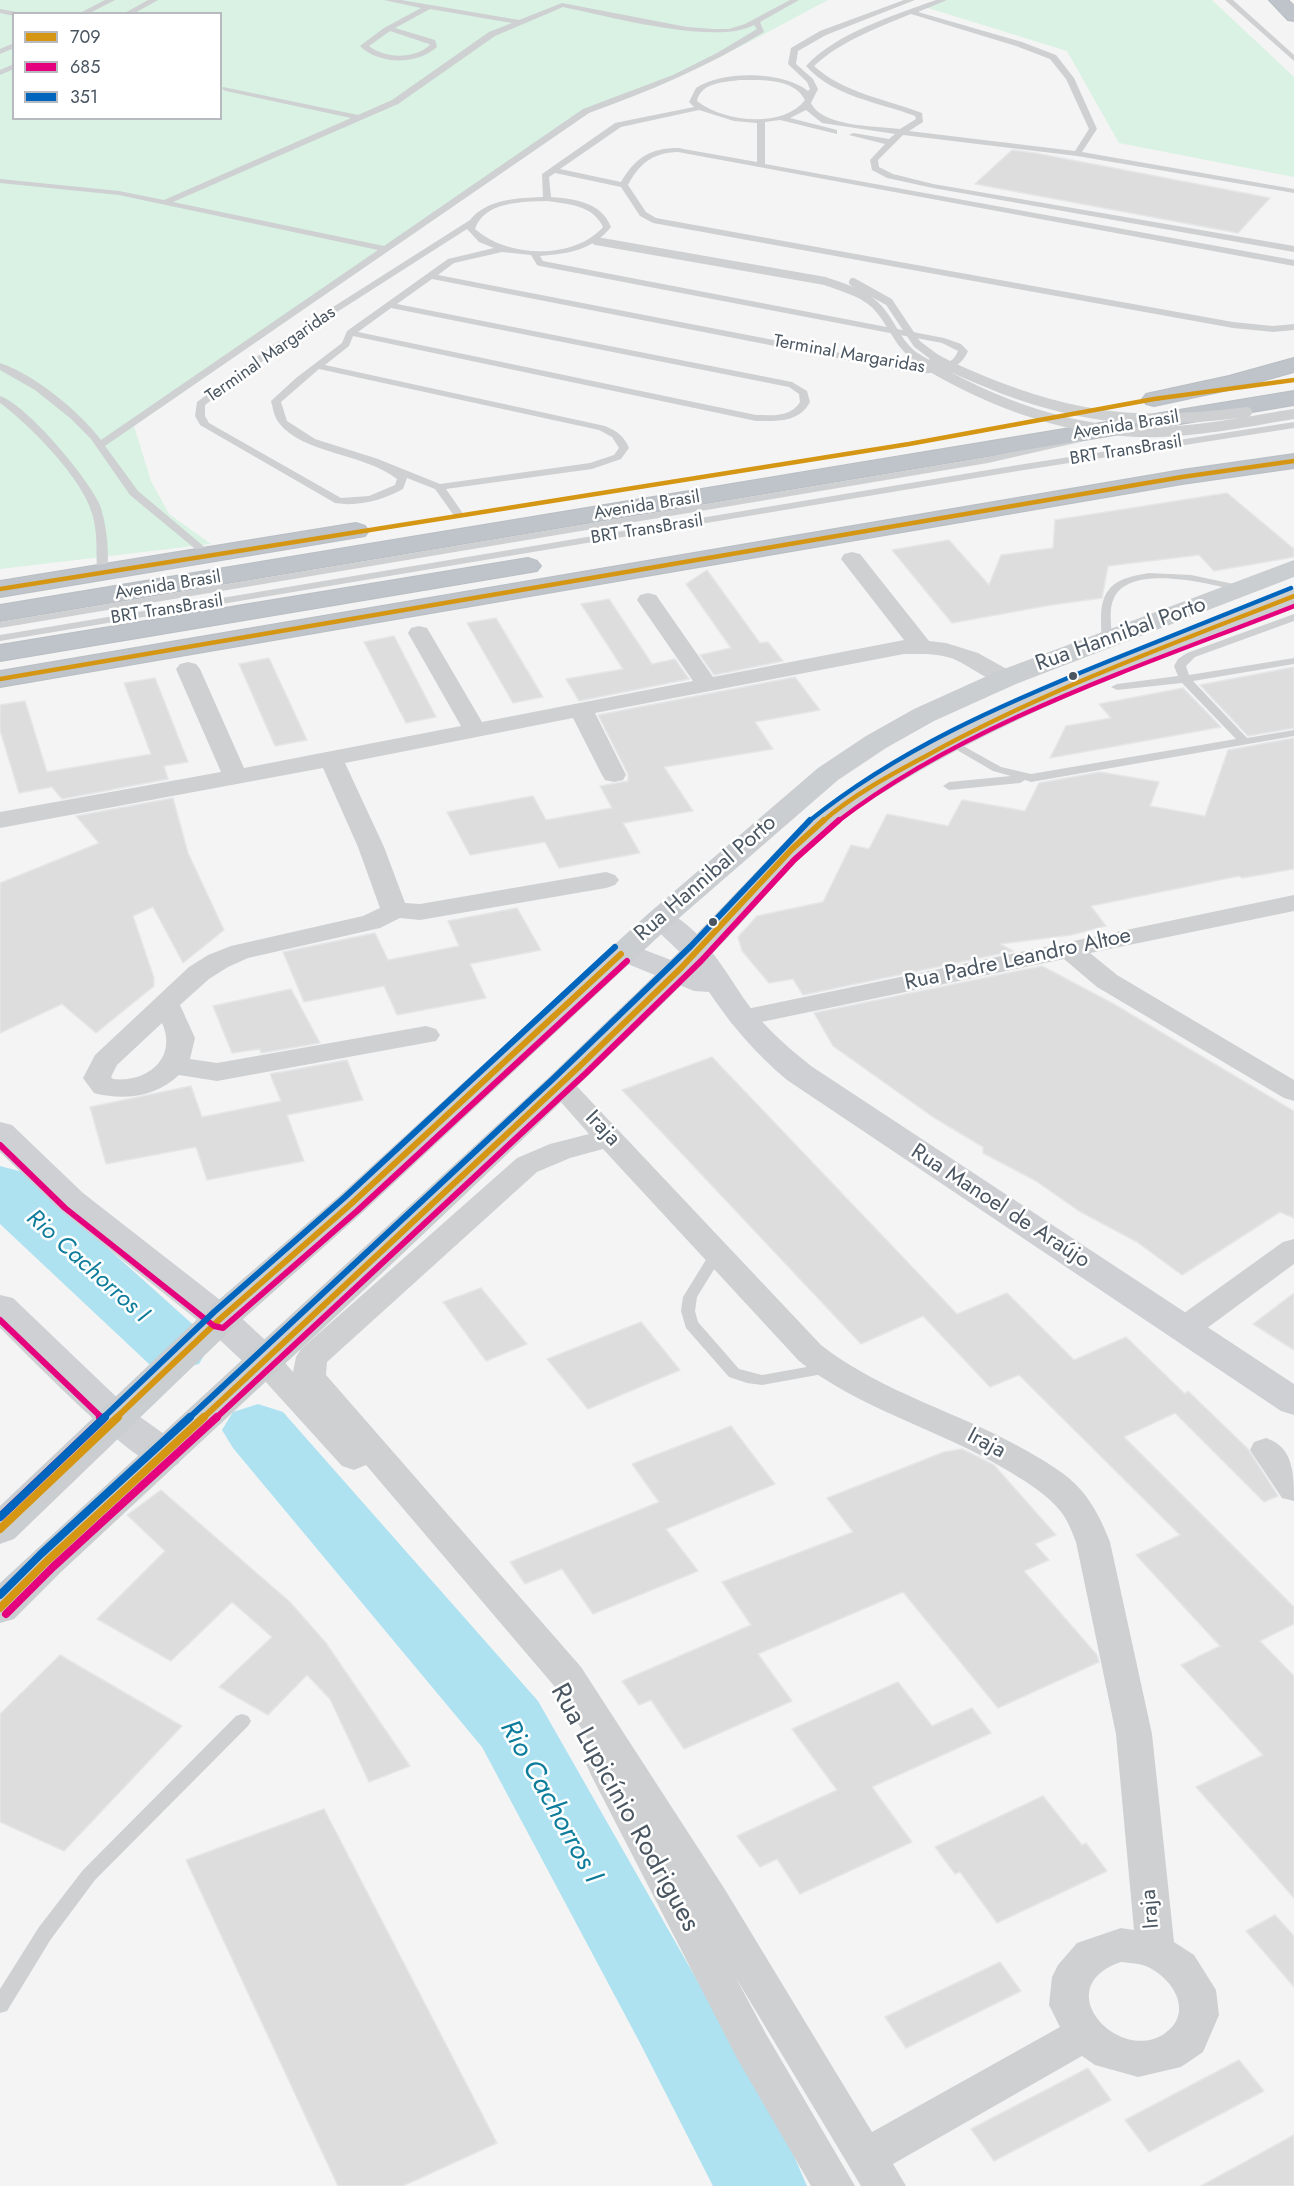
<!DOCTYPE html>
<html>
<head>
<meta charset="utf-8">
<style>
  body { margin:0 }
  #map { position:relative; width:1294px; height:2186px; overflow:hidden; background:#f4f4f4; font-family:Jost,sans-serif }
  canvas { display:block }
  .legend { position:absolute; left:12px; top:12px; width:210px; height:108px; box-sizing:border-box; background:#fff; border:2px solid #b7bbc0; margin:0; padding:8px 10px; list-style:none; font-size:18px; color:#4a5661 }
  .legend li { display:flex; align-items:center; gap:12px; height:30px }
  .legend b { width:30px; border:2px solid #b7bbc0 }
</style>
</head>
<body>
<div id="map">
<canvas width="1294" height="2186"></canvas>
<ul class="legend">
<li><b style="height:8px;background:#d49613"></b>709</li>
<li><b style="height:8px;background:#e5007d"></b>685</li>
<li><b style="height:8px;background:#0065bd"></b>351</li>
</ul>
</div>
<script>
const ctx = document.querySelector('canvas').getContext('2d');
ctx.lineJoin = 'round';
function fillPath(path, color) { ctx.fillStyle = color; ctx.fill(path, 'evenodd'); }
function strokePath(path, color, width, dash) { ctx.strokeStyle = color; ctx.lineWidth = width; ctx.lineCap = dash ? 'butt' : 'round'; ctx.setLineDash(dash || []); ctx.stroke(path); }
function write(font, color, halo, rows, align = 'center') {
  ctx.font = font + ' Jost,sans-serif'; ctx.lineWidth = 5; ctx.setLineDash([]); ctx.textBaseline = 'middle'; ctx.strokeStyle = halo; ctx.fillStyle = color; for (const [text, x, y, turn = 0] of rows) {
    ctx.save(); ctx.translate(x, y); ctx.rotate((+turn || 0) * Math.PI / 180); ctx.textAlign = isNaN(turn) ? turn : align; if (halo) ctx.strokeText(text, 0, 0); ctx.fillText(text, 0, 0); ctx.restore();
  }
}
const green = new Path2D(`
  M0,0H828C750,41 675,85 591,111L134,426L151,481L169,514L211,544L0,569ZM14,14H220V118H14Z
  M948,0H1212L1294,77V177L1119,143L1067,51L925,7Z`);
const river = new Path2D(`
  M0,1166L23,1172L199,1330L209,1347L199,1364L174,1371L149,1364L0,1224Z
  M258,1404L283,1412L538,1701L701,1987L794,2156L807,2186H713L639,2041L482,1747L233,1448L222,1430L233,1412Z`);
const building = new Path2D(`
  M1012,150L1035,153L1270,198L1238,233L975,184Z
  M1227,493L1294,549V557L1214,571L1199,555L1108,566L1102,598L1051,605L952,623L892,550L949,540L989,585L1001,555L1053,548L1055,520Z
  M707,570L760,643L768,642L783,661L714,675L700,655L731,648L686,584Z
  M609,599L652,664L675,659L689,679L579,701L566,679L623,669L581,604Z
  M496,618L543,697L513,703L467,623Z
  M394,636L436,717L406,723L364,642Z
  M269,658L307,740L275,746L239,664Z
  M1294,667V728L1248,736L1200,685Z
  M795,677L820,710L755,722L773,749L664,767L693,811L623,823L640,853L559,868L545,842L470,855L447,812L533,796L546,820L612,808L600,786L628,781V774L598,715Z
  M155,678L188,762L164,766L168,779L62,799L52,787L19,793L0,730V705L25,701L47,772L151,754L124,683Z
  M1183,688L1221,727L1050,758L1066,726L1111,718L1099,704Z
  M1294,738V869L1242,878L1239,876L1091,906L1106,926L1071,935L1000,944L1013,951L803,995L793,979L769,983L742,951L738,937L757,916L823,902L851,845L869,849L887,814L948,826L962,800L1025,811L1039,783L1100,772L1159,782L1150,806L1205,816L1228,750Z
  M173,798L188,853L224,930L183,963L153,907L133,916L154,978V986L96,1033L62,1004L0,1033V883L99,843L76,816Z
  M517,908L541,950L470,964L486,998L397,1015L384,986L304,1002L283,952L375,933L388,960L459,946L448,921Z
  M1042,966L1112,1003L1294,1111V1218L1280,1212L1182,1275L1137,1242L1079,1211L1036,1181L983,1153V1147L933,1117L833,1046L814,1013Z
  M291,989L320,1043L261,1053L260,1049L232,1053L213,1006Z
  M712,1057L957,1314L1007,1293L1074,1360L1126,1337L1185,1394L1188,1391L1248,1449L1278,1496L1264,1502L1175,1413L1124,1437L1294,1607V1624L1260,1641L1294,1676V1898L1196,1787L1263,1755L1181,1665L1220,1646L1136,1555L1180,1535L1019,1375L990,1387L923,1316L861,1344L622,1090Z
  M347,1060L363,1100L287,1115L304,1161L207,1180L196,1147L106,1164L90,1107L191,1086L202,1117L281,1101L270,1074Z
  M481,1288L527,1344L486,1361L443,1302Z
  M1294,1293V1350L1253,1324Z
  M641,1322L680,1370L588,1409L547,1359Z
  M731,1426L775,1484L666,1529L698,1571L593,1614L562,1569L525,1584L510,1562L659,1502L632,1464Z
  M962,1449L994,1465L1056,1535L1035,1544L1049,1560L1024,1571L1097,1655L1099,1662L998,1708L903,1592L758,1654L792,1701L684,1749L651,1700L639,1705L622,1681L751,1625L722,1582L853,1532L827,1498L944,1452Z
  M161,1490L290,1602L326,1643L410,1766L369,1782L330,1699L307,1675L268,1715L219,1687L272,1637L232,1602L171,1661L97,1619L165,1551L127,1515Z
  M60,1655L182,1726L64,1851L0,1822V1714Z
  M898,1682L932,1726L972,1708L991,1733L872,1787L912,1842L800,1894L777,1859L760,1867L737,1836L837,1790L792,1729Z
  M1043,1796L1082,1845L1086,1843L1107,1871L997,1923L960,1872L955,1874L935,1847Z
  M324,1809L497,2143L403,2186H338L186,1860Z
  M1275,1915L1294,1936V1987L1246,1931Z
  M1000,1962L1021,1991L906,2048L885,2017Z
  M1239,2060L1264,2091L1149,2152L1125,2120Z
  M1088,2068L1111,2100L994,2161L971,2129Z
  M1294,2135V2186H1201Z`);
const lane = new Path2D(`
  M105,0H115L88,14H78Z
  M148,0H158L133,14H123Z
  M384,0H401L519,20L562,3L687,27L713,29H729L745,24L790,0H799L760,22L764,32C709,66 650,91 589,113L105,446L138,491L214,555L213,557H205L130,495L91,439L70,418L35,390L0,370V363C35,375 79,411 101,440L378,250L119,195L0,183V179L119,191L164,200L351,118L226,91L222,89L223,87L358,115L392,100L489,32L512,23L430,9L395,28L435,40L437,47C417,65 379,65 360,46L384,28L421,8ZM563,7C607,16 716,46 754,25L757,29L717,53L673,75L583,109L384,246L173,202L398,104L495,36ZM390,31L429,44L430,45C415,59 385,59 369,46Z
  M904,0H915L826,35L798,51L796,64L813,79L818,89L811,103C822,127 876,126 900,129L916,119L915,116C878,102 834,97 806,66C836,33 895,15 936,0H947L918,12L1022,42L1056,55L1074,78L1097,129L1082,152L1294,189V193L1077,156L903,135L878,160L879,167L893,174L933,184L1294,246V252L933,188L887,178L872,170L870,160L885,144L849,135L853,133L889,139L895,134L822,123L806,110L790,118L837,130V134L780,120L765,122V164L1294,260V266L678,152C652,153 640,163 628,185L646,212L656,218L1233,322L1273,326L1294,324V330L1273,332L1233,328L653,223L640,216L621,187L555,173L549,177L551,197C575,199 601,202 611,227C593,250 568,254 540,256L543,261L944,338L961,344L968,351C959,373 934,374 913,373L432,279L397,304L792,382L807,391L810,402C799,423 776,421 756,421L353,336L349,346L325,365L605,426C617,431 624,436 629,448L621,459L592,469L446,489L464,515L459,518L455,517L435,489L407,478L403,489C383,500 358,507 335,503L200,425L195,416L197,402L270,347L470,220C487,199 517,198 543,197L542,174L615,123L694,107L689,102L696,88C722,70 784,71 808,91L810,89L807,82L788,64L791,48L820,31ZM911,14L1016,46L1050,59L1066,79L1089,129L1075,151L909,131L923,122L922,113C885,99 844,93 814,66C841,41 877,28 911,14ZM741,80C762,80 794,78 805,100C783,129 723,122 697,101C701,82 725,82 741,80ZM699,110L734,121L757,123V162L678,148C650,148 635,158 621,182L560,169L621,127ZM547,201C568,204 593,205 603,227C574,260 507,258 475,229C485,201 522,202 547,201ZM467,229L479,242L494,248L448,259L347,331L342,343L296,378L271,401C273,408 274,417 279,423C303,454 364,453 397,479L395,485L369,496L341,498L209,423L205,416V405L276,351ZM502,252L531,255L537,265L540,266L942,343L958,351C951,369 929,368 913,367L438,275L454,263ZM391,308L789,387L799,394L800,402C790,418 772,415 756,415L358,332ZM319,369L599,430L612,437L619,448L614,455L590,463L440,484L378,459L315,439L287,421L281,402Z
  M1225,0H1233L1294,55V61Z
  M0,9L17,12V14H14V16L0,13Z
  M14,43V48L0,54V49Z
  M14,64V69L0,75V70Z
  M0,396C28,406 86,476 99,503C106,519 111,559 106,575H98L97,573C96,553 98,532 92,513C82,478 29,424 0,403Z
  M1294,422V428L1018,471L0,641V635L1018,465Z
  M1077,437L1080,438V442L988,463L0,628V622L988,457Z
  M1149,573L1191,575L1243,586L1248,589L1243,592C1214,585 1131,562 1114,598C1108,609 1112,628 1112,640L1111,642H1103C1101,635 1101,627 1101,619C1101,584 1119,578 1149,573Z
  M1294,614V621L1195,657L1186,666L1189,675L1294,658V664L1193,681L1247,738L1294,730V736L1031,782L1025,780L1020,783L949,790L943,786L949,782L1011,776L993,771L945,743V739L949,738L1001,767L1031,774L1236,739L1182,683L1117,690L1111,687L1117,684L1178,676L1174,666L1178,659L1187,653Z
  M717,1248L724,1253L697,1297L695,1311L698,1322L739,1369L762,1375L829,1363L834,1364L837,1368L834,1372L762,1385L747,1383L729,1377L686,1328L681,1311L683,1297L712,1250Z
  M242,1714L248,1716L251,1721L248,1726L95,1880L51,1939L7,2011L0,2013V1989L39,1927L83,1870L236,1716Z`);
const street = new Path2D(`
  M852,552L860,554L929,641L946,643L978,653L1014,673L1018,678L1014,683C993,688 971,665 951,658C936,653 919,654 904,654L595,713L626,775L623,780L614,782L605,780L602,775L573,718L345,763L384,847L405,903L420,904L606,872L615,875L619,880L615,885L606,888L420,920L400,918L380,928L248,958L228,967L209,979L180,1005L195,1038L190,1059L217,1063L426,1026L436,1029L440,1035L436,1041L217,1081L179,1075C156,1097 124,1101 94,1093L83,1078L95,1055L189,967L208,955L231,946L363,916L380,908L358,847L323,768L0,828V812L221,772L176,669L180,664L188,662L196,664L200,669L244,768L461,726L408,633L411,628L419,626L427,628L430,633L482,722L693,681L637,600L640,595L648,593L656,595L713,677L904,640L841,559L844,554ZM162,1023C178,1058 147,1083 113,1079L111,1077L117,1065Z
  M1294,895V911L1090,953L1117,975L1294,1080V1101L1284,1098L1097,987L1064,959L742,1026L732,1024L728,1018L732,1012L742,1010Z
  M560,1076L570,1079L821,1345C882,1393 962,1413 1029,1452C1048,1463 1067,1474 1081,1490C1094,1505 1103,1524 1110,1542L1152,1734L1174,1942L1194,1955L1216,1990L1219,2015L1203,2052L1181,2067L1138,2077L1095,2065L1082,2056L893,2164L906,2186H861L736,1978L766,2034L855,2186H811L738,2060L591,1775L586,1764L591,1753L596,1752L555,1687L366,1465L354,1470L342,1466L254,1369L249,1361L254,1353C275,1347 280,1357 293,1372L296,1357L301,1349L517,1158L550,1144L589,1134L546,1085L550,1079ZM603,1149L799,1361C859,1409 939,1429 1005,1469C1023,1480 1041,1490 1056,1506C1066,1516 1071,1529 1076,1542L1116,1734L1134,1930L1121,1928L1077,1943L1058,1965L1052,1977L1049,2005L1060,2027L872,2132L724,1888L581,1667L326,1375L327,1362L537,1172L570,1158ZM1121,1962C1129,1963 1140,1963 1148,1967C1175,1980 1194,2014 1164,2034C1118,2064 1047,1987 1121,1962Z
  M1294,1239V1264L1195,1337L1184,1340L1173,1337L1168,1329L1173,1321L1283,1242Z
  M1266,1438C1294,1447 1294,1475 1294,1501L1282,1498L1250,1450L1254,1442Z`);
const secondary = new Path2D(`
  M660,910C700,920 729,980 753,1011C770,1032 790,1049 811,1066L1294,1384V1415L1281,1411L787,1080C756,1054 732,1026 709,992L694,991L613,958L609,951L613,944L624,942L692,968L686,958L645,919L649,913Z
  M0,1122L12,1125L83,1193L233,1310L278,1352L283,1361L278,1370L265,1374L252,1370L207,1328L59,1209L0,1152Z
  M0,1295L13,1298L129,1409L178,1444L184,1454L178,1464C175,1465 169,1468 165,1468C135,1468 26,1353 0,1328Z`);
const primary = new Path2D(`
  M1294,560V577L1016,684L934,721L886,748L838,780L671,925L363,1212L233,1328L14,1539L0,1544V1506L207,1310L339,1196L649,913L818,768L866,736L914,709L996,672Z
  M1294,588V605C1144,666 990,720 855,811C807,844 770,892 731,934C687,981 641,1025 595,1069C421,1240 240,1405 61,1572L14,1619L0,1623V1583L548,1078L686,945L800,826L830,802L885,766L939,735L1017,698Z`);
const highway = new Path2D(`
  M1269,0H1288L1294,6V21L1288,20Z
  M1294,358V372L1233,389L1154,406L1146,404L1142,399L1146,394L1229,376Z
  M1294,391V405L0,621V605Z
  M1294,454V468L1182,484L0,687V671L1182,470Z
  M356,523L365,526L369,531L365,536L0,597V581Z
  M528,558L537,561L541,566L537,571L0,661V645Z`);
const laneBridgeFar1 = new Path2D(`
  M596,241L825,281C844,288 865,293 879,309C894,326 898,346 919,359
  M853,282L889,302L917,344L937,359`);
const laneBridge = new Path2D(`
  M916,358C991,404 1073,435 1162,432C1207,430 1250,421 1294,414
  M934,358C955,370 978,379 1001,388C1090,422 1154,424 1247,412`);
const bus1Far2 = new Path2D(`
  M0,589L909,444L1154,399L1294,380
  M0,679L1182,477L1294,461
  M822,822C853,795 890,775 926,756C1043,691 1170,645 1294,596`);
const bus1Far1 = new Path2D(`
  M116,1418L220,1319L351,1204L621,954
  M203,1418L582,1064L681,968L792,849L824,820`);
const bus1 = new Path2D(`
  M0,1529L118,1417
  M0,1608L47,1561L204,1417`);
const bus2Far2 = new Path2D(`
  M837,822C965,723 1144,665 1294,606`);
const bus2Far1 = new Path2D(`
  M0,1145L65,1208L214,1326L223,1328L357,1211L627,961
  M0,1320L102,1418
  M216,1418L586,1073L701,961L794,860L839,820`);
const bus2 = new Path2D(`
  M0,1517L103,1419L100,1417
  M6,1614L53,1567L217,1417`);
const bus3Far2 = new Path2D(`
  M808,822C898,749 1003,704 1109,661C1170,637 1230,612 1291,588`);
const bus3Far1 = new Path2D(`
  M103,1418L214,1312L345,1197L615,947
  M189,1418L554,1078L691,946L810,820`);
const bus3 = new Path2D(`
  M0,1517L105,1417
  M0,1595L41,1554L190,1417`);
const markers = [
  [1073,676,5,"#4a5661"],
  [713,922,5,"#4a5661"]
];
const farStreetnames = [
  ["Terminal Margaridas",271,355,-35],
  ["Terminal Margaridas",849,355,10],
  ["Avenida Brasil",1126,426,-9],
  ["BRT TransBrasil",1126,451,-9],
  ["Avenida Brasil",647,506,-9],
  ["BRT TransBrasil",647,530,-9],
  ["Avenida Brasil",168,586,-9],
  ["BRT TransBrasil",167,610,-9]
];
const streetNames = [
  ["Rua Hannibal Porto",1121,635,-20],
  ["Rua Hannibal Porto",706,879,-41],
  ["Rua Padre Leandro Altoe",1018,960,-12],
  ["Iraja",602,1129,47],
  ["Rua Manoel de Araújo",1000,1207,33],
  ["Iraja",986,1444,28],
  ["Iraja",1151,1909,-95]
];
const waterNames = [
  ["Rio Cachorros I",87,1267,42]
];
const nearStreetnames = [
  ["Rua Lupicínio Rodrigues",624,1808,61]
];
const nearWaternames = [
  ["Rio Cachorros I",550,1802,61]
];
fillPath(green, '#d9f2e3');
fillPath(river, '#aee2f0');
fillPath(building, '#ddddde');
strokePath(building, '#e5e6e7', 1.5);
strokePath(highway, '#b9bec3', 2);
fillPath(lane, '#ced0d2');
fillPath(street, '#ced0d2');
fillPath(secondary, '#ced0d4');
fillPath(primary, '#caced1');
fillPath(highway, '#bec4c9');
strokePath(laneBridgeFar1, '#ced0d2', 8);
strokePath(laneBridge, '#ced0d2', 10);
strokePath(bus1Far2, '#d49613', 4.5);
strokePath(bus1Far1, '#d49613', 6);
strokePath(bus1, '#d49613', 8);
strokePath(bus2Far2, '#e5007d', 4.5);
strokePath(bus2Far1, '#e5007d', 6);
strokePath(bus2, '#e5007d', 8);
strokePath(bus3Far2, '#0065bd', 4.5);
strokePath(bus3Far1, '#0065bd', 6);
strokePath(bus3, '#0065bd', 8);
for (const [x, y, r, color] of markers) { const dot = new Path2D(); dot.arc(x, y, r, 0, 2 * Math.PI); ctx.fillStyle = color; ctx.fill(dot); strokePath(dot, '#fff', 2); }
write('18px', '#4a5661', '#fff', farStreetnames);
write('22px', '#4a5661', '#fff', streetNames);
write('italic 24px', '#0c7c9b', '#fff', waterNames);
write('27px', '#4a5661', '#fff', nearStreetnames);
write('italic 28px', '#0c7c9b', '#fff', nearWaternames);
</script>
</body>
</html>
